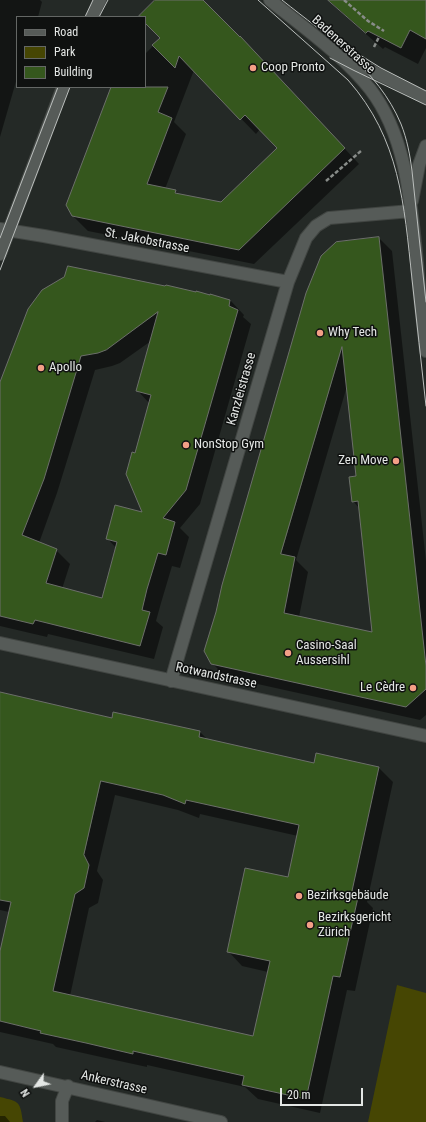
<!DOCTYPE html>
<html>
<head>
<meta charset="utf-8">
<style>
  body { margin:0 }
  #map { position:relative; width:426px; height:1122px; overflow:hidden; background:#242926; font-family:"Roboto Condensed",sans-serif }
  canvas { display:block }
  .legend { position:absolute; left:16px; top:16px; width:130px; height:72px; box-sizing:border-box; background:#0f1110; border:1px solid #646765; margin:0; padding:5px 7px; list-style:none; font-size:12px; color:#e4e7e5 }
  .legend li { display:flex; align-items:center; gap:8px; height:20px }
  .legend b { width:20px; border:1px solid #646765 }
  .north { position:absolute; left:16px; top:1066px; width:40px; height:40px; -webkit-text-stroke:3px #0f1110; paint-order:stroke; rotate:237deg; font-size:11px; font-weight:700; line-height:16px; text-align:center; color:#e4e7e5 }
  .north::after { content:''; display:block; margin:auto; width:14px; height:18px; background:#e4e7e5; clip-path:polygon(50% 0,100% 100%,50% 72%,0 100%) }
  .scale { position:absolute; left:280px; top:1088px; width:83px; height:18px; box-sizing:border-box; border:2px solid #e4e7e5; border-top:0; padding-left:5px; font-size:12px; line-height:14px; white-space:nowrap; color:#e4e7e5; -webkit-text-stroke:3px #0f1110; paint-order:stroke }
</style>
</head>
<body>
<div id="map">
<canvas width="426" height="1122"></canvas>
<ul class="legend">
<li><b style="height:5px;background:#565b58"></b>Road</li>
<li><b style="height:11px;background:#464603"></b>Park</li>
<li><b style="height:11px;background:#35571d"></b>Building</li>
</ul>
<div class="north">N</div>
<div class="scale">20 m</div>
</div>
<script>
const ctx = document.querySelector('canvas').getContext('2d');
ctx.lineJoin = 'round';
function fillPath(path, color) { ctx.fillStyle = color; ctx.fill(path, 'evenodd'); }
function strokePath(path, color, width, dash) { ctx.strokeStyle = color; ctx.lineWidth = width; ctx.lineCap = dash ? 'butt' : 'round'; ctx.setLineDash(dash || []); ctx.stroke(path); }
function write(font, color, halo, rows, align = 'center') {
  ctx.font = font + ' "Roboto Condensed",sans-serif'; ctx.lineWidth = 3; ctx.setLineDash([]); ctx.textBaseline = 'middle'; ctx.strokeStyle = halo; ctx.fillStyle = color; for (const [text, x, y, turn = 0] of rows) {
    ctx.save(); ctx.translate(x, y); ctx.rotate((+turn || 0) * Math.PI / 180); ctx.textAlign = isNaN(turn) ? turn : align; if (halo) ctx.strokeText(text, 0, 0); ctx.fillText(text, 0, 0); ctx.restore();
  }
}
const green = new Path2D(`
  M397,985L426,993V1122H368Z
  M0,1097C20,1102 20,1101 23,1122H0Z`);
const shadow = new Path2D(`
  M0,0H40L42,2L38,17H17V78L0,137Z
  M156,0H202L255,52L359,164L254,264L88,231L73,216L112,87H145V54L161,38L145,21V17L140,16ZM194,70L256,134L260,129L278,148L221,203L179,195L175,191L165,189L186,134L174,122Z
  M327,0H426V48L418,64L385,47L383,49Z
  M379,238L392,251L426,561V715L420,720L226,677L212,663ZM347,386L357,477L353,501L359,508L373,633L299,617L308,572L296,560Z
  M230,300L244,315L243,317L251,324L200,504L180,528L189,537L180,568L172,566L161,603L156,621L163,627L154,659L48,634L47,637L0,626V384L29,310ZM151,341L137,390L150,404L135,454L144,514L107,538L116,548L102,599L62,589L70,564L56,550L39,543L57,493L95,370L112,366L120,363Z
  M0,693L113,719L114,713L200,732L208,740L315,764L317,754L379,768L393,782L367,902L373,908L355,991L347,990L320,1113L258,1099L245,1087L147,1065V1067L101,1057L56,1047L53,1044L0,1032V955L9,912L0,910ZM115,795L178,810L199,818L200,814L298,836L289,878L228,951L242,966L268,972L254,1038L70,996L89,908L98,903L103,880L97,871Z
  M0,1116H5L10,1122H0Z
  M97,1120L105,1122H95Z`);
const building = new Path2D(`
  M155,0H203L240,37V36L345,148L239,250L72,216L66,205L111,87H168L158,112L172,118L147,184L176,190L175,193L221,202L277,148L245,115L240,120L179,56L175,68L152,45L160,38L145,23V17L139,16Z
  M328,0H426V39L410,30L401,48L368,31L366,33Z
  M379,237L426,666V689L406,707L211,664L204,651L216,612L222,585L306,293L321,256L336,242ZM342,347L356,476L349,477L352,502L358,501L372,632L284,613L295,557L281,554Z
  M68,266L165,286L166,285L196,292V291L210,295V294L230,300L229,306L238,310L186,490L163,518L175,522L166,555L158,553L147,589L142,610L150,612L140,646L35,620L33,624L0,616V382L28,309L42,290L64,277ZM158,312L136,391L151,395L135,453L132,452L126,474L142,512L115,505L106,539L117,542L102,598L46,583L57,549L22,535L44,479L81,356L98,353L106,350Z
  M0,692L112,718L113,712L200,731L199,737L314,763L316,753L379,767L352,891L359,893L340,977L333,976L306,1099L242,1085L244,1076L133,1051V1054L86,1043L40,1033L41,1031L0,1021V951L11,902L0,900ZM101,781L163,795L185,804L186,800L299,825L288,877L245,868L227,952L270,961L253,1036L53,991L75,894L84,888L89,865L84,855Z`);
const path = new Path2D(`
  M344,0L368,21L384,31
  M374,47L379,37
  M326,181L361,151`);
const minor = new Path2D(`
  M270,0C304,28 342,54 370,89C407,137 411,204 417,263C419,292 423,321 426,351
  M92,17L100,0
  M346,58L426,98
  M412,201L419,165L426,146
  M0,229L44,236L288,282
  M0,254L63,87
  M0,643L426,736
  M171,681L288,282L306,238L316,226L329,218L411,211
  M0,1072L221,1122
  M62,1122V1101L68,1086`);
const tram = new Path2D(`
  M258,0L348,80C400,139 404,204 412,279C417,321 421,364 426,406
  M282,0C327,36 378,69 401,124C407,139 410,155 412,171L426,302
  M85,17L93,0
  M99,17L108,0
  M352,50L381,68L426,91
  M330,58L353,70L426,105
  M0,238L58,87
  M0,270L70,87`);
const markers = [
  [253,68,4,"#f39f86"],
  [320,333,4,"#f39f86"],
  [41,368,4,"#f39f86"],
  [186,445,4,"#f39f86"],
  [396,461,4,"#f39f86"],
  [288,653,4,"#f39f86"],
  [413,688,4,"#f39f86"],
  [299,896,4,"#f39f86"],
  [310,925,4,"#f39f86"]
];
const streetNames = [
  ["Badenerstrasse",343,45,42],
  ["St. Jakobstrasse",147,241,11],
  ["Kanzleistrasse",242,389,-74],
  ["Rotwandstrasse",216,676,12],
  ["Ankerstrasse",114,1083,13]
];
const poiNames = [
  ["Coop Pronto",261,68],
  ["Why Tech",328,333],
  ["Apollo",49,368],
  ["NonStop Gym",194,445],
  ["Zen Move",388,461,"right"],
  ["Casino-Saal",296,646],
  ["Aussersihl",296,661],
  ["Le Cèdre",405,688,"right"],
  ["Bezirksgebäude",307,896],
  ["Bezirksgericht",318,918],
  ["Zürich",318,933]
];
fillPath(green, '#464603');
fillPath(shadow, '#0007');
fillPath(building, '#35571d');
strokePath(building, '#6c6f6a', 1);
strokePath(minor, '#414542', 14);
strokePath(path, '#888c89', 2.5, [4, 2]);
strokePath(minor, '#565b58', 12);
strokePath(tram, '#bbbfbd', 1);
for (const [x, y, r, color] of markers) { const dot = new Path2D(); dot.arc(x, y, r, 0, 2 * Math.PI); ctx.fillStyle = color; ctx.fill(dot); strokePath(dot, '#0f1110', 1.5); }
write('13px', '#e4e7e5', '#0f1110', streetNames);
write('13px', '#e4e7e5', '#0f1110', poiNames, 'left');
</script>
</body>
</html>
